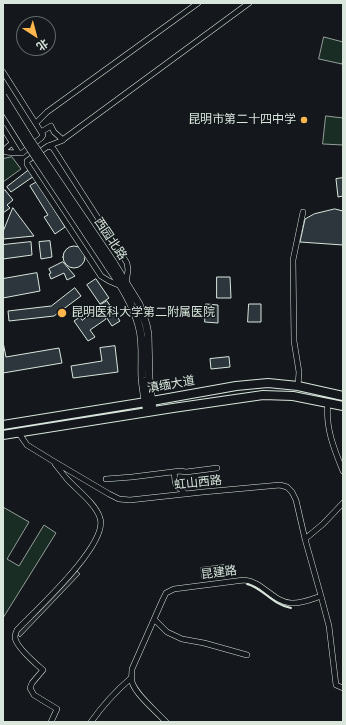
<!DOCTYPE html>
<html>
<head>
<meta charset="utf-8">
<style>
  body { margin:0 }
  #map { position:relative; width:346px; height:725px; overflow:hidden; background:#14181c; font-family:"Space Grotesk","Noto Sans SC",sans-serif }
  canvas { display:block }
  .frame { position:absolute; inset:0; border:4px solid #d8e6dc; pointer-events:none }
  .north { position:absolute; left:16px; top:16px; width:40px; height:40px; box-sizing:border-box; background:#14181c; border:1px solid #626a69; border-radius:50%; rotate:144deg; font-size:11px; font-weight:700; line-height:16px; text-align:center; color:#d8e6dc }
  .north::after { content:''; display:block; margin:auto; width:14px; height:18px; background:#ffb74d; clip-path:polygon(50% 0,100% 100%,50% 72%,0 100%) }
</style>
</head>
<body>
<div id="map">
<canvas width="346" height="725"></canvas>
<div class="frame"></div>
<div class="north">北</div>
</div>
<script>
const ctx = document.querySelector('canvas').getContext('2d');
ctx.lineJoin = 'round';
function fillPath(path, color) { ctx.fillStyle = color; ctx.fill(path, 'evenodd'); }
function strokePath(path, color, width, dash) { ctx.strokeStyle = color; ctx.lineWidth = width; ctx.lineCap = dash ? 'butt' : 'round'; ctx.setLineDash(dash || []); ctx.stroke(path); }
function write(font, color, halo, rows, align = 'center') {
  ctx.font = font + ' "Space Grotesk","Noto Sans SC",sans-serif'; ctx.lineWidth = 3; ctx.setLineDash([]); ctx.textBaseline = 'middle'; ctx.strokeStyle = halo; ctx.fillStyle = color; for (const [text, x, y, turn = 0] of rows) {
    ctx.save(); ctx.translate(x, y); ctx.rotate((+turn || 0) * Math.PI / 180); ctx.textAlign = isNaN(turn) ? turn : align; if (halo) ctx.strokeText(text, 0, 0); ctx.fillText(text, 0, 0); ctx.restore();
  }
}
const green = new Path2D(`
  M324,37L343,42V59L342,64L319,59Z
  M326,116L343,118V145L323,144Z
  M12,157L21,169L3,182V159Z
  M3,507L29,522L7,559L19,566L44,525L56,533L3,618Z`);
const parking = new Path2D(`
  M224,565L225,577L202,579L201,568Z
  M77,571L80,574L20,637L17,634Z`);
const building = new Path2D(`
  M29,170L34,176L11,192L7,187Z
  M343,178V196L338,197L336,179Z
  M37,182L65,227L55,234L44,217L48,215L30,186Z
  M5,190L13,200L7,205L10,208L3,213V192Z
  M13,208L34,236L3,239V232Z
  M335,209L343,211V245L300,242L305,219L314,214Z
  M50,241L52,257L41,259L39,242Z
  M31,242L32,255L3,259V245Z
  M63 257a11 11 0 1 1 22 0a11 11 0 1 1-22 0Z
  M63,262L75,276L67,280L64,273L51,279L49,274L51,273L49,269Z
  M37,273L40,291L3,298V279Z
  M217,277H230L231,298H217Z
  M96,279L109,298L100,304L87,285Z
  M75,288L81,296L54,316L9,321L8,311L51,306Z
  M107,301L120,321L112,326L99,306Z
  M206,304L218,305V323L205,322Z
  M249,304H261V322H248Z
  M98,308L106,319L90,330L95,337L88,341L74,321L80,317L82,320Z
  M3,342L6,357L59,348L62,363L3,373Z
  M115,346L118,372L73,378L71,366L102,361L100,348Z
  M229,357L230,367L211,369L210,359Z`);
const street = new Path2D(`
  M3,72L43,135L41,138L22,153C15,152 10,154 3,151
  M36,123L47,112L198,3
  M3,128L18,152
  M41,132L51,126L54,132L63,140
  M48,146L53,148L127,263L128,270L126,283
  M3,151L12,143
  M121,286L109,281L101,276L27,164V161L48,146L61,141L249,3
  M298,386L299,372L294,341L293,260L303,212
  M328,403C325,427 334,449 343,471
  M18,432L27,445L53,461L109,494L119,499L130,500L203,492L280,485L287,487L292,492L296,500L305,539L321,596L329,626L336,685L343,688
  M174,472C175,476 174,483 177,486C180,490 183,489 185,494
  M106,479L132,477L180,471L186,472L217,468
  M305,539L323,524L343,503
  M154,619L167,632L182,639L204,643L247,655
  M51,722L57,709L34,695L30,688L32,683L43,670C36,664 15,646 15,637C15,635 16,632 17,630C35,611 109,544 100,518C96,504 77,490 67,479C63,474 59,469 55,464
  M91,722C103,705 116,691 131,678
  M166,722C156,711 136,695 132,682C131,677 132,673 132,669L163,599L166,593L174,589L244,580C262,581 273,602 291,603C301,604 312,599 321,596`);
const secondary = new Path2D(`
  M113,262L139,304L146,324L148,334L149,378L153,411
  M108,266C121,285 133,304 139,326C144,343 141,361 142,378C143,390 145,401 147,412`);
const primary = new Path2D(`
  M3,425L152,401L236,386L268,383L298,386L343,396
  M3,435L173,408L263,395L293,396L343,406`);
const secondaryBridge = new Path2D(`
  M3,96L31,141L113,262
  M3,106L27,144L108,266`);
const wall = new Path2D(`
  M247,584C263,588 271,604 291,608`);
const markers = [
  [304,120,4,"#ffb74d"],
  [62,313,5,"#ffb74d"]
];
const poiNames = [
  ["昆明市第二十四中学",296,120],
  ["昆明医科大学第二附属医院",71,313,"left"]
];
const streetNames = [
  ["西园北路",110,239,56],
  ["滇缅大道",171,385,-10],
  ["虹山西路",198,483,-6],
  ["昆建路",219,573,-7]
];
fillPath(green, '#1a2d24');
strokePath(green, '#939e99', 1);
fillPath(parking, '#24282b');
strokePath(parking, '#939e99', 1);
fillPath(building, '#2c363c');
strokePath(building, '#d8e6dc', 1);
strokePath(street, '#d8e6dc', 6);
strokePath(secondary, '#d8e6dc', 8);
strokePath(primary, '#d8e6dc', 10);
strokePath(street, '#14181c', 5);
strokePath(secondary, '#14181c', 7);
strokePath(primary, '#14181c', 8);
strokePath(secondaryBridge, '#d8e6dc', 8, []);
strokePath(secondaryBridge, '#14181c', 7);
strokePath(wall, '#d8e6dc', 2);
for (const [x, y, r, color] of markers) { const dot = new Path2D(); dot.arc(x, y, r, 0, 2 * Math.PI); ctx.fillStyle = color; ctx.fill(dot); strokePath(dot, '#14181c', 1.5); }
write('12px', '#d8e6dc', '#14181c', poiNames, 'right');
write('12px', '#d8e6dc', '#14181c', streetNames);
</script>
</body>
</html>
